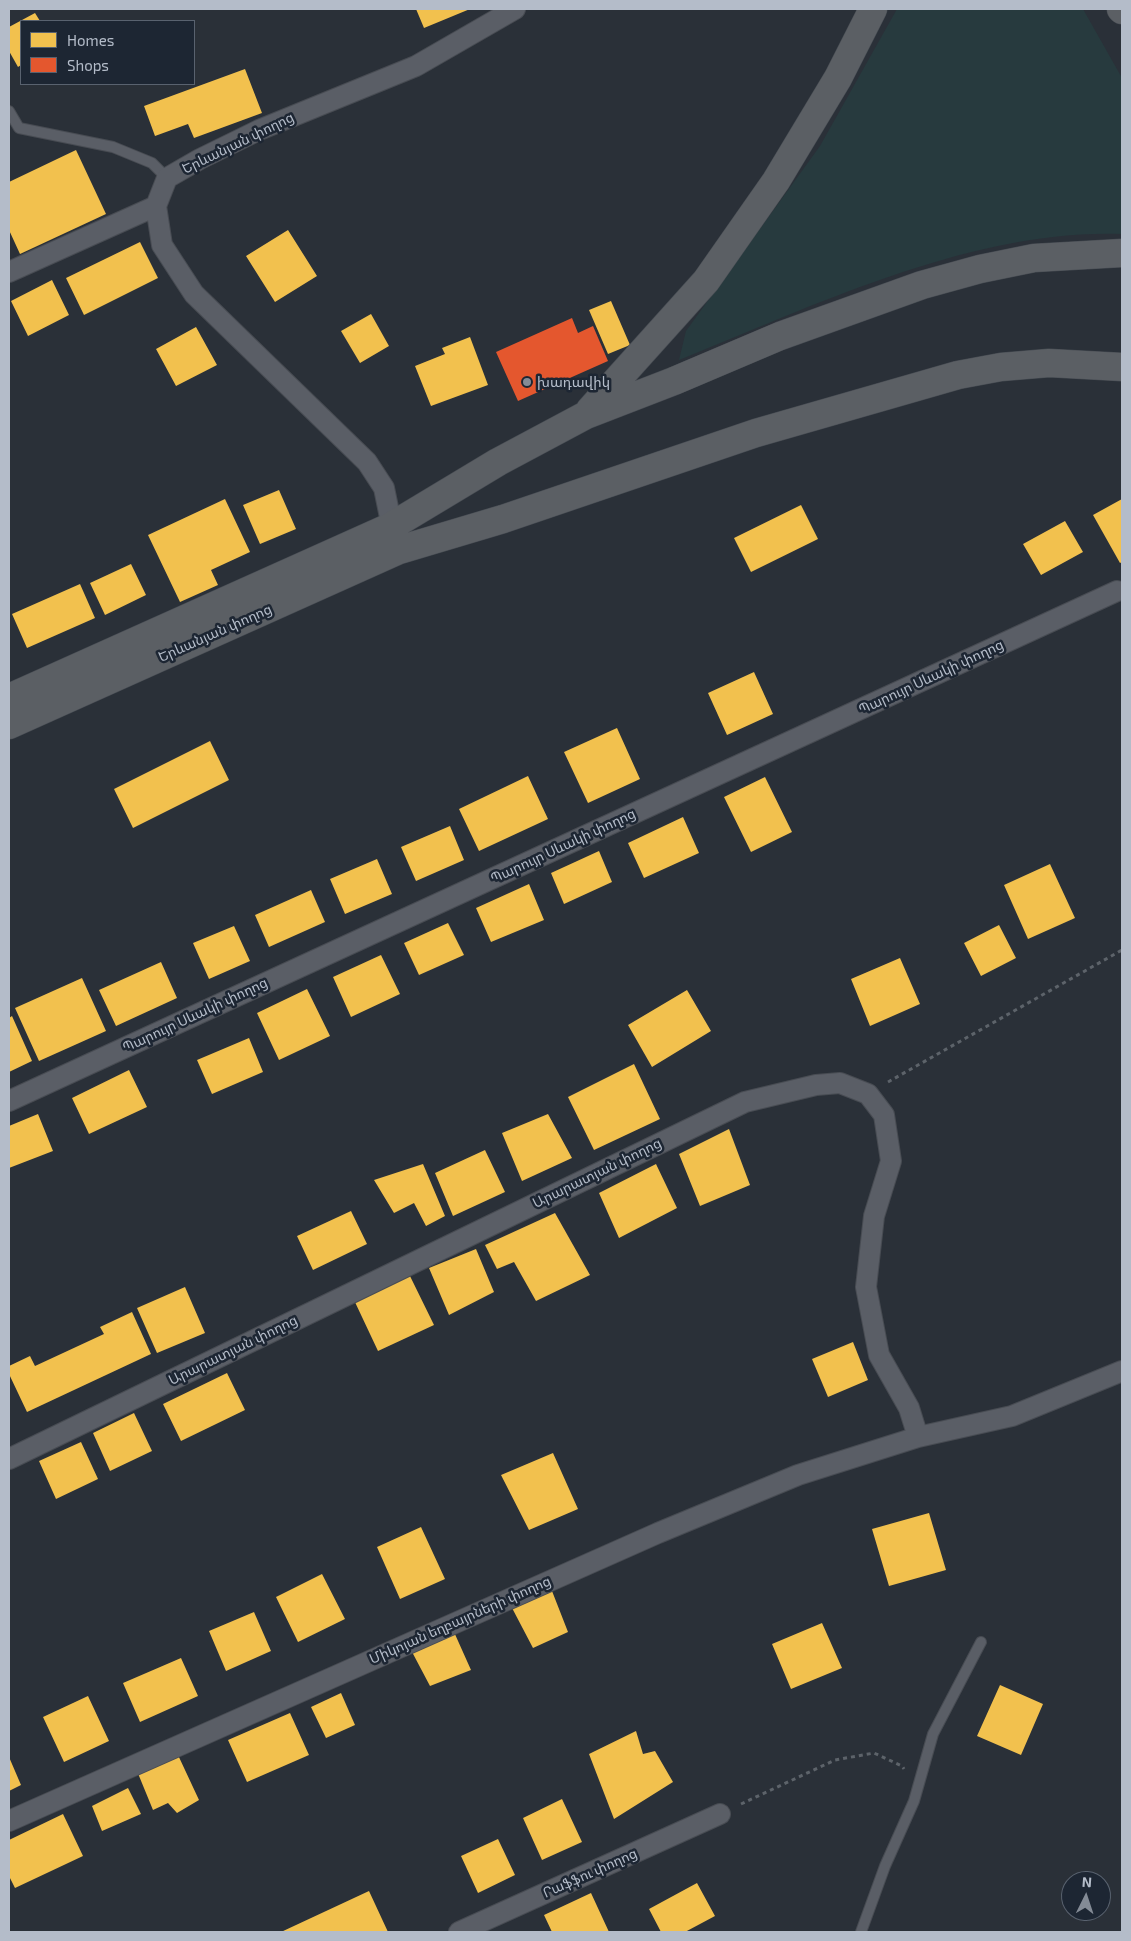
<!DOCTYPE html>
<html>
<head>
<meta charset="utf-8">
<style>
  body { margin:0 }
  #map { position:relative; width:1131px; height:1941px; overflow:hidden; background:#2a3038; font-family:"Exo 2",sans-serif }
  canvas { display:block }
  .frame { position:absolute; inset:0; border:10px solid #b4bcc9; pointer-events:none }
  .legend { position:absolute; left:20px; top:20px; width:175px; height:65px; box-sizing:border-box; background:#1d2633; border:1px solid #59626f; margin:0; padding:6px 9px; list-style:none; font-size:15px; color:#b4bcc9 }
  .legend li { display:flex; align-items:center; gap:10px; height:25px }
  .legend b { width:25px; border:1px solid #59626f }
  .north { position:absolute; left:1061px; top:1871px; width:50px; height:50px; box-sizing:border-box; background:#1d2633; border:1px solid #59626f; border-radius:50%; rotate:4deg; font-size:14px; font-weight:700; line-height:20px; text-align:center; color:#b4bcc9 }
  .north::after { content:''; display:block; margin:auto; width:18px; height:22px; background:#848b96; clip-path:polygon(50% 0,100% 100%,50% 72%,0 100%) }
</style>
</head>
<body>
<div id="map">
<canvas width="1131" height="1941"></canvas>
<div class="frame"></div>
<ul class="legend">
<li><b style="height:14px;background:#f2c14e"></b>Homes</li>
<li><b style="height:14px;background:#e4572e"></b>Shops</li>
</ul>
<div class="north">N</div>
</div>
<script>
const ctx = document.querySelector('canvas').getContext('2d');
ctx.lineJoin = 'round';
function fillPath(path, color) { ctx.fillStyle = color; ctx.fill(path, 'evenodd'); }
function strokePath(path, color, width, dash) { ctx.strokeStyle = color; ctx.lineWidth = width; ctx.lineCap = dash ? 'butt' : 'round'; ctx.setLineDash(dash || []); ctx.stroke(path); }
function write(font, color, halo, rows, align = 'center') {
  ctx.font = font + ' "Exo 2","Noto Sans Armenian",sans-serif'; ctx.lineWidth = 5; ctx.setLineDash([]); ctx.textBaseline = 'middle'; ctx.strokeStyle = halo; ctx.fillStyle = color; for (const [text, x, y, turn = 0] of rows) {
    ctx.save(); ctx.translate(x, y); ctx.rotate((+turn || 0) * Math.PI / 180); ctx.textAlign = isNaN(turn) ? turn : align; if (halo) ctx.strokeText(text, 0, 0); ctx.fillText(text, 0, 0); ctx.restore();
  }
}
const green = new Path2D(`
  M897,9H1083L1122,78V234C972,229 816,305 679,360L686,331L820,146Z`);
const homes = new Path2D(`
  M416,9H470L424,28Z
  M35,13L40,21H21V65L18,67L9,51V27Z
  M245,69L262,113L194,138L188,124L155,136L144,106Z
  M76,150L106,214L20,254L9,230V182Z
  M288,230L317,276L275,302L246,256Z
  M140,242L158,278L84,315L66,278Z
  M52,280L69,315L28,336L11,301Z
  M611,301L630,345L608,354L589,310Z
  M371,314L389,346L360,363L341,331Z
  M196,327L217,365L176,386L156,349Z
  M470,337L488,385L431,406L415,366L445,354L442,348Z
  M279,490L296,529L260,544L243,505Z
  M225,499L250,552L211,570L218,585L180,602L148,535Z
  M1122,499V562L1120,563L1093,515Z
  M801,505L818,539L751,572L734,538Z
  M1065,521L1083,552L1041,575L1023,544Z
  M131,564L146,595L105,615L90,583Z
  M80,584L95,618L27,648L12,614Z
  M754,672L773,714L727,735L708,693Z
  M617,728L640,779L588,803L564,752Z
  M210,741L229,780L133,828L114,789Z
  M528,776L548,819L479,851L459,809Z
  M765,777L792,832L751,852L724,797Z
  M683,817L699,853L644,878L628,843Z
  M450,826L464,860L416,881L401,847Z
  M599,851L612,882L564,904L551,873Z
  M377,859L392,894L345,914L330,879Z
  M1050,864L1075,918L1028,939L1004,885Z
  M529,884L544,920L491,942L476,908Z
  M311,890L325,922L269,947L255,915Z
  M448,923L464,955L419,975L404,943Z
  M999,925L1016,958L981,976L964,943Z
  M234,926L250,961L209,979L193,943Z
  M381,955L400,994L351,1017L333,977Z
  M900,958L920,1004L870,1026L851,979Z
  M161,962L177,998L116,1026L99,990Z
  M82,978L106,1031L39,1061L15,1008Z
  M307,989L330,1036L279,1060L257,1013Z
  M687,990L711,1031L652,1067L628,1025Z
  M12,1016L32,1061L9,1072V1018Z
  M249,1038L263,1072L212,1094L197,1060Z
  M634,1064L660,1119L594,1150L568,1097Z
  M129,1070L147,1107L89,1134L72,1098Z
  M38,1114L53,1151L9,1168V1126Z
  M548,1114L572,1158L522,1181L502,1133Z
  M729,1129L750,1185L700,1206L679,1154Z
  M485,1150L505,1192L453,1216L435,1173Z
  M423,1164L445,1216L426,1226L414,1203L394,1213L374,1180Z
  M656,1164L677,1208L619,1238L599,1193Z
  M351,1211L367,1244L313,1270L297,1236Z
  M555,1213L590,1275L536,1301L514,1262L497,1269L485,1245Z
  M476,1249L494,1292L449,1315L429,1268Z
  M409,1274L434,1325L378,1351L354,1300Z
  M185,1287L205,1333L157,1353L137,1308Z
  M132,1312L151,1354L27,1412L9,1374V1366L30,1356L35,1366L104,1334L100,1327Z
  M853,1342L868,1380L828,1397L812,1359Z
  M227,1373L245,1410L181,1441L163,1404Z
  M134,1413L152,1451L110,1471L93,1433Z
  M81,1442L98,1479L56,1499L39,1461Z
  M553,1453L578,1509L529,1530L501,1475Z
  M929,1513L946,1570L889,1586L872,1529Z
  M421,1527L445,1579L400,1599L377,1547Z
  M322,1574L345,1619L298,1642L276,1597Z
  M552,1591L568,1632L533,1648L511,1606Z
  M254,1612L271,1651L226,1671L209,1631Z
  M822,1623L842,1668L791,1689L772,1644Z
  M454,1632L471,1670L430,1686L411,1650Z
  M181,1658L198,1696L140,1722L123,1683Z
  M1000,1685L1043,1704L1021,1755L977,1736Z
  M341,1693L355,1725L326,1738L311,1707Z
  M88,1696L109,1741L64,1762L43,1717Z
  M290,1713L309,1755L247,1782L228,1740Z
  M636,1731L643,1754L655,1751L673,1782L614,1819L589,1754Z
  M178,1755L199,1800L177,1813L168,1803L153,1810L137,1771Z
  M9,1757L21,1785L9,1791Z
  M128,1788L141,1814L102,1831L92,1806Z
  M562,1799L582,1842L542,1860L523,1818Z
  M63,1814L83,1856L15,1888L9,1876V1840Z
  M498,1839L515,1875L478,1893L461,1856Z
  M697,1883L715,1916L685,1932H661L649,1909Z
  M369,1891L388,1932H281Z
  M591,1893L609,1932H552L544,1915Z`);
const shops = new Path2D(`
  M572,318L578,333L593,326L608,361L518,401L496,352Z`);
const path = new Path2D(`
  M888,1082L1122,950
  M741,1804L835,1760L874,1753L902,1766L904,1769`);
const service = new Path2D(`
  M9,111L19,128L113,147L152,163L167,178
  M861,1932L885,1866L914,1801L933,1734L981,1642`);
const minor = new Path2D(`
  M9,272L156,206
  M394,537L384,488L367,462L194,294L162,245L156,206L167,178L200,159L259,130L416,66L515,9
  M9,1101L1117,591
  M9,1459L745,1102L816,1085L840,1083L868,1094L884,1115L891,1161L874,1216L866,1287L879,1355L909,1408L918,1437
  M9,1821L658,1533L798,1475L918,1437L1012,1416L1122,1371
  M459,1932L720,1814`);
const trunk = new Path2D(`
  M1121,9L1122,10
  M590,410L706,281L776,181L838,78L873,9
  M9,698L390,527L498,462L586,415L674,381L780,336L922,285L980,269L1034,258L1122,253
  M9,725L399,550L503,519L756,433L958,375L1001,367L1049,363L1122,367`);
const markers = [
  [527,382,5,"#848b96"]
];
const streetNames = [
  ["Երևանյան փողոց",238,143,-26],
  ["Երևանյան փողոց",215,633,-24],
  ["Պարույր Սևակի փողոց",931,677,-25],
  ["Պարույր Սևակի փողոց",563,846,-25],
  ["Պարույր Սևակի փողոց",195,1015,-25],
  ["Արարատյան փողոց",597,1173,-26],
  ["Արարատյան փողոց",233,1350,-26],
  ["Միկոյան եղբայրների փողոց",460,1620,-24],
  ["Րաֆֆու փողոց",590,1873,-24]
];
const poiNames = [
  ["խադավիկ",537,382]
];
fillPath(green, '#273a3e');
fillPath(homes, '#f2c14e');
fillPath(shops, '#e4572e');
strokePath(service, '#484c53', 12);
strokePath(minor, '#484c53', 22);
strokePath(trunk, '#474c53', 29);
strokePath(path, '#5d636a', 3, [4, 4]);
strokePath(service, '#5a5e66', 10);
strokePath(minor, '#5a5e66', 20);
strokePath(trunk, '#5b5f64', 28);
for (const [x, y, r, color] of markers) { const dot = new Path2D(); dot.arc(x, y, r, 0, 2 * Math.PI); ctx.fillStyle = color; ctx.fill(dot); strokePath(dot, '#1d2633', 2); }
write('14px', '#b4bcc9', '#1d2633', streetNames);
write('14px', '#b4bcc9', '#1d2633', poiNames, 'left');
</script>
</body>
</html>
